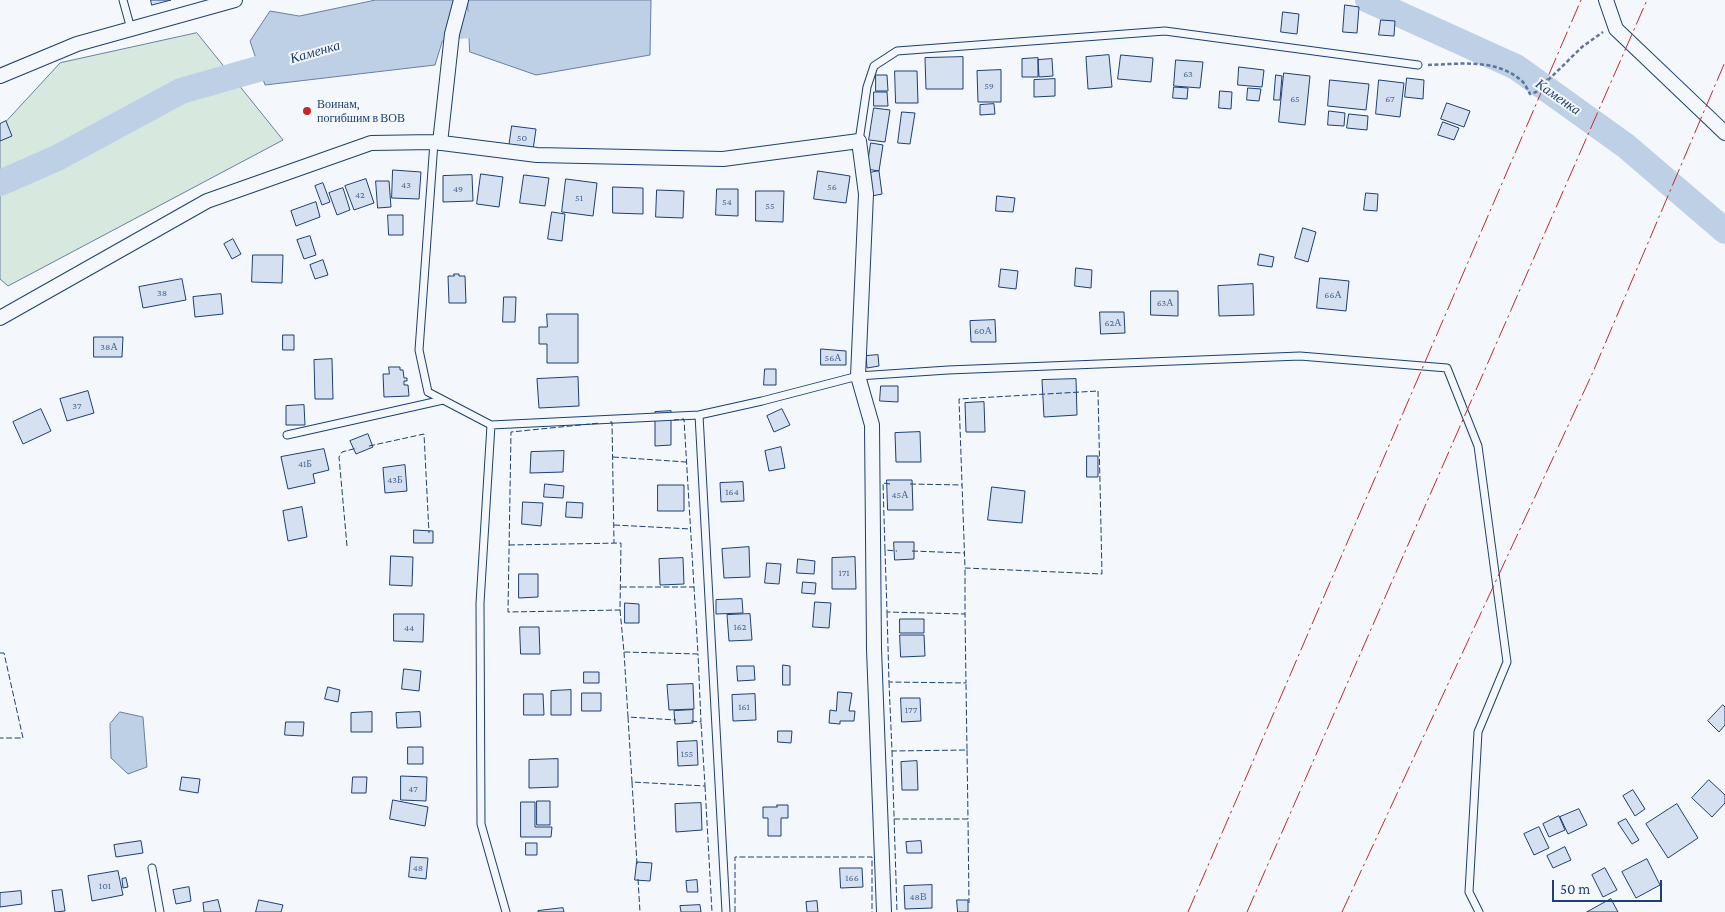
<!DOCTYPE html>
<html>
<head>
<meta charset="utf-8">
<style>
  body { margin:0 }
  #map { position:relative; width:1725px; height:912px; overflow:hidden; background:#f4f7fb; font-family:"Crimson Pro",serif }
  canvas { display:block }
  .scale { position:absolute; left:1552px; top:880px; width:110px; height:22px; box-sizing:border-box; border:2px solid #1d3f73; border-top:0; padding-left:6px; font-size:15px; line-height:18px; white-space:nowrap; color:#1d3f73; -webkit-text-stroke:4px #f4f7fb; paint-order:stroke }
</style>
</head>
<body>
<div id="map">
<canvas width="1725" height="912"></canvas>
<div class="scale">50 m</div>
</div>
<script>
const ctx = document.querySelector('canvas').getContext('2d');
ctx.lineJoin = 'round';
function fillPath(path, color) { ctx.fillStyle = color; ctx.fill(path, 'evenodd'); }
function strokePath(path, color, width, dash) { ctx.strokeStyle = color; ctx.lineWidth = width; ctx.lineCap = dash ? 'butt' : 'round'; ctx.setLineDash(dash || []); ctx.stroke(path); }
function write(font, color, halo, rows, align = 'center') {
  ctx.font = font + ' "Crimson Pro",serif'; ctx.lineWidth = 4; ctx.setLineDash([]); ctx.textBaseline = 'middle'; ctx.strokeStyle = halo; ctx.fillStyle = color; for (const [text, x, y, turn = 0] of rows) {
    ctx.save(); ctx.translate(x, y); ctx.rotate((+turn || 0) * Math.PI / 180); ctx.textAlign = isNaN(turn) ? turn : align; if (halo) ctx.strokeText(text, 0, 0); ctx.fillText(text, 0, 0); ctx.restore();
  }
}
const green = new Path2D(`
  M197,33L283,140L8,286L0,279V128L60,63Z`);
const water = new Path2D(`
  M376,0H455L435,65L265,85L250,41L270,11L299,16Z
  M468,0H651L650,55L536,75L470,52Z
  M120,712L143,717L147,767L128,774L111,758L110,724Z`);
const river = new Path2D(`
  M1368,0L1516,67L1626,146L1725,231
  M425,29L503,22
  M0,183L57,158L181,91L293,59`);
const building = new Path2D(`
  M151,0H171L152,5Z
  M1345,5L1359,7L1357,33L1343,32Z
  M1283,12L1299,14L1297,34L1281,32Z
  M1381,20L1395,21L1394,36L1379,35Z
  M1109,55L1112,87L1088,89L1086,57Z
  M1121,55L1153,58L1151,82L1118,79Z
  M963,57V89H926L925,58Z
  M1038,58V77H1022V59Z
  M1052,59L1053,76L1039,77L1038,60Z
  M1176,60L1203,62L1200,88L1174,86Z
  M1239,67L1264,70L1262,87L1238,85Z
  M1001,70V102H978L977,71Z
  M895,71H917L918,103H896Z
  M1284,73L1310,76L1305,125L1279,122Z
  M876,75H887L888,91H876Z
  M1276,75L1282,76L1280,100H1274Z
  M1407,78L1424,80L1423,99L1405,97Z
  M1055,79V96L1034,97V80Z
  M1330,80L1369,84L1366,110L1328,106Z
  M1379,80L1404,83L1400,117L1376,114Z
  M1174,87L1188,88L1187,99L1173,98Z
  M1248,88L1261,89L1259,101L1247,100Z
  M1220,91L1232,92L1231,109L1219,108Z
  M874,92H887L888,106H874Z
  M1447,103L1470,111L1464,127L1441,119Z
  M994,104L995,114L980,115V105Z
  M874,108L890,110L885,142L869,140Z
  M1329,111L1345,113L1344,126L1328,125Z
  M902,112L915,113L910,144L898,143Z
  M1349,114L1368,116L1367,130L1347,128Z
  M6,121L12,136L0,141V124Z
  M1443,122L1459,128L1454,140L1438,135Z
  M512,126L536,129L533,150L509,147Z
  M871,143L883,145L879,171L867,169Z
  M393,170L421,172L419,199L392,198Z
  M818,171L850,176L846,203L814,199Z
  M879,171L882,194L872,196L869,173Z
  M481,174L503,177L499,207L477,204Z
  M472,175L473,201L443,202V176Z
  M524,175L549,178L545,206L520,203Z
  M366,179L374,203L354,210L345,186Z
  M566,179L597,183L593,216L562,212Z
  M376,181H389L391,207L378,208Z
  M323,183L330,202L322,205L315,186Z
  M613,187L643,188V214L613,213Z
  M343,188L350,210L337,215L329,193Z
  M717,189H738V216L716,215Z
  M657,190L684,191L683,218L656,217Z
  M756,191H784L783,222L756,221Z
  M1366,193L1378,194L1377,211L1364,210Z
  M997,196L1015,198L1013,212L996,211Z
  M316,202L320,217L296,226L291,211Z
  M552,212L565,214L562,241L548,239Z
  M388,215H403V235H389Z
  M1303,228L1316,232L1308,262L1295,258Z
  M310,236L316,255L304,259L297,240Z
  M233,239L241,254L232,259L224,244Z
  M1260,254L1274,257L1272,267L1258,265Z
  M253,255H283L282,283L252,282Z
  M323,260L328,275L315,279L310,265Z
  M1076,268L1092,270L1091,288L1075,286Z
  M1001,269L1018,271L1016,289L999,287Z
  M454,274H459V276H465L466,303H449L448,276H454Z
  M1320,278L1349,281L1346,311L1317,308Z
  M182,279L186,300L143,308L139,287Z
  M1253,284L1254,315L1219,316L1218,286Z
  M1151,291H1178V316L1151,315Z
  M221,294L223,314L195,317L193,297Z
  M504,297H516L515,322H503Z
  M1100,312H1124L1125,333L1101,334Z
  M547,314H578V363H547V344H539V327H547Z
  M995,320L996,342H971L970,321Z
  M283,335H294V350H283Z
  M94,337H123L122,357H94Z
  M821,349L846,351V365H821Z
  M878,355L879,366L867,368L866,356Z
  M332,359L333,399H315L314,360Z
  M389,367H400V370H403L404,378H407V381H404V385H408L409,396L384,397L383,374H389Z
  M765,369H776V385H764Z
  M578,377L579,406L539,408L537,379Z
  M1076,379L1077,415L1044,417L1042,380Z
  M881,386H898V402L880,401Z
  M88,391L94,413L67,421L60,399Z
  M984,402L985,432H966L965,403Z
  M304,405L305,425H286V406Z
  M41,409L51,431L23,444L13,422Z
  M782,409L790,425L774,432L767,416Z
  M671,411V445L655,446V412Z
  M920,432L921,462H896L895,433Z
  M368,434L373,447L356,454L350,441Z
  M781,447L785,468L769,471L765,451Z
  M324,449L329,470L313,474L315,483L288,489L281,457Z
  M564,451L563,472L530,473L531,452Z
  M1087,456H1098V477H1087Z
  M405,465L407,491L385,493L383,468Z
  M887,480H912L913,510H888Z
  M743,482L744,501L721,502L720,483Z
  M545,484L564,486L563,498L544,497Z
  M658,485H684V511H658Z
  M992,487L1025,491L1022,523L988,520Z
  M523,502L543,503L541,526L522,524Z
  M567,502L583,503L582,518L566,517Z
  M302,507L307,537L288,541L283,511Z
  M414,530L433,531V543H414Z
  M894,542H914V559L895,560Z
  M749,547L750,577L724,578L722,549Z
  M391,556L413,557L412,586L390,585Z
  M855,557L856,589H832V558Z
  M683,558L684,584L660,585L659,559Z
  M798,559L815,561L814,574L797,573Z
  M767,563L781,564L779,584L765,583Z
  M519,574H538V597L519,598Z
  M803,582L816,583L815,594L802,593Z
  M742,599L743,613L716,614V600Z
  M815,602L831,603L829,628L813,627Z
  M625,603L639,604V623H625Z
  M394,614H424L423,642L394,641Z
  M750,614L752,640L729,641L727,615Z
  M900,619H924V633H900Z
  M520,627H539L540,654H521Z
  M900,635H924L925,656L901,657Z
  M783,665L790,666V685H783Z
  M737,666H754L755,680L738,681Z
  M404,669L421,671L419,691L402,689Z
  M584,672H599V683H584Z
  M693,684L694,709L669,710L667,685Z
  M328,687L340,690L338,702L325,699Z
  M571,690V715H551V691Z
  M838,692L852,693L849,711H855L854,721H840V724L829,723L830,710L836,711Z
  M582,693H601V711H582Z
  M524,694H543L544,715H524Z
  M755,694L756,720L733,721L732,695Z
  M901,698H920L921,721L902,722Z
  M1723,705L1725,707V725L1719,732L1708,721Z
  M693,710V723L675,724L674,711Z
  M372,712V732H351V713Z
  M420,712L421,727L397,728L396,713Z
  M286,722H304L303,736L285,735Z
  M778,731H792L791,743L778,742Z
  M697,741L698,765L678,766L677,742Z
  M408,747H423V764H408Z
  M558,759V787L529,788V760Z
  M917,761L918,790H902L901,762Z
  M401,776L427,777L426,801L401,800Z
  M182,777L200,779L198,793L180,790Z
  M353,777H367L366,793H352Z
  M1709,780L1725,795V803L1712,817L1692,798Z
  M1633,790L1645,809L1635,816L1623,796Z
  M393,800L428,807L425,826L390,819Z
  M537,801H550V825H537Z
  M521,802H535V827H552L551,837H521Z
  M701,803L702,830L676,832L675,804Z
  M1677,804L1698,838L1668,858L1646,824Z
  M777,805H788V818H781V836H768V818H763V807H777Z
  M1579,809L1587,825L1568,834L1560,817Z
  M1559,816L1565,830L1549,837L1543,824Z
  M1626,819L1639,840L1632,844L1618,823Z
  M1539,827L1549,848L1534,855L1524,834Z
  M141,841L143,853L116,857L114,845Z
  M921,841L922,853H907L906,842Z
  M526,843H537V855H526Z
  M1565,847L1571,860L1553,868L1547,856Z
  M411,857L428,858L426,879L409,877Z
  M1647,859L1660,885L1636,898L1622,872Z
  M637,862L652,863L650,881L635,880Z
  M840,868H862L863,887L841,888Z
  M1605,868L1617,890L1603,897L1592,875Z
  M118,871L123,895L92,901L88,876Z
  M126,878L128,887L123,888L122,879Z
  M697,880L698,892H687L686,881Z
  M932,885V908L905,909L904,886Z
  M189,887L191,901L176,904L173,890Z
  M62,890L65,911L55,912L52,891Z
  M21,891L22,904L0,907V893Z
  M1611,899L1618,912H1587Z
  M218,900L221,912H204L203,903Z
  M259,900L283,905L281,912H256Z
  M957,900H968V912H958Z
  M817,901L818,912H807L806,902Z
  M700,905L701,912H681L680,906Z
  M563,908L564,912H538V911Z`);
const path = new Path2D(`
  M1428,65C1460,64 1496,58 1522,81C1525,84 1528,90 1530,94L1536,92L1582,47L1603,32`);
const service = new Path2D(`
  M123,0L131,29
  M859,141L867,87L874,66L897,51L1165,31L1418,65
  M434,142L419,350L428,392L491,425L699,415L762,401L858,376L948,370L1300,356L1447,368L1478,446L1507,662L1478,732L1469,892L1479,912
  M699,415L726,912
  M491,425L480,603L481,824L506,912
  M287,435L443,400
  M152,868L160,912`);
const minor = new Path2D(`
  M1606,0L1616,29L1725,133
  M0,76L77,44L235,0
  M440,143L452,34L461,0
  M0,318L207,201L371,143L434,142L537,155L723,159L859,141L866,194L858,376L872,425L874,649L884,912`);
const fence = new Path2D(`
  M1098,391L1102,574L965,568L959,399Z
  M610,422H612L614,543
  M369,446L424,434L429,533
  M613,457L686,462
  M890,484L883,483L885,550L897,551
  M910,484L962,485
  M614,525L691,529
  M509,545L621,543L620,610L508,612L511,432L600,423
  M347,546L339,457L342,452L357,448
  M885,550L887,612L965,614V568
  M912,551L964,553
  M621,587H694L684,419L674,420
  M620,610L624,652L698,654L694,587
  M887,612L889,682L966,683L965,614
  M624,652L628,717L676,720
  M0,653H4L23,738H0
  M889,682L892,751L967,750L966,683
  M628,717L632,782L705,786L701,722
  M691,721L701,722L698,654
  M967,750L968,819
  M892,751L897,912
  M632,782L637,864
  M705,786L712,912
  M894,819H968L969,903
  M638,879L640,912
  M735,912V857H872V912`);
const power = new Path2D(`
  M1188,912L1581,0
  M1247,912L1647,0
  M1342,912L1593,372L1725,62`);
const markers = [
  [307,111,5,"#c62828"]
];
const numberNames = [
  ["63",1188,74],
  ["59",989,86],
  ["65",1295,99],
  ["67",1390,99],
  ["50",522,138],
  ["43",406,185],
  ["56",832,187],
  ["49",458,189],
  ["42",360,195],
  ["51",579,198],
  ["54",727,202],
  ["55",770,206],
  ["38",162,293],
  ["66А",1333,295],
  ["63А",1165,303],
  ["62А",1113,323],
  ["60А",983,331],
  ["38А",109,347],
  ["56А",833,358],
  ["37",77,406],
  ["41Б",305,464],
  ["43Б",395,480],
  ["164",732,492],
  ["45А",900,495],
  ["171",844,573],
  ["162",740,627],
  ["44",409,628],
  ["161",744,707],
  ["177",911,710],
  ["155",687,754],
  ["47",413,789],
  ["48",418,868],
  ["166",852,878],
  ["101",105,886],
  ["48В",918,897]
];
const poiNames = [
  ["Воинам,",317,104],
  ["погибшим в ВОВ",317,118]
];
const waterNames = [
  ["Каменка",315,52,-16],
  ["Каменка",1558,97,35]
];
fillPath(green, '#d7e8df');
strokePath(green, '#687fa3', 1);
fillPath(water, '#bed0e5');
strokePath(water, '#687fa3', 1);
strokePath(river, '#bed0e5', 26);
fillPath(building, '#d5e0f0');
strokePath(building, '#1d3f73', 1);
strokePath(service, '#1d3f73', 9);
strokePath(minor, '#1d3f73', 16);
strokePath(path, '#5e769c', 2.5, [4, 2.5]);
strokePath(service, '#f4f7fb', 7);
strokePath(minor, '#f4f7fb', 14);
strokePath(fence, '#1d3f73', 1, [6, 2.5]);
strokePath(power, '#c62828', 1, [18, 4, 2.5, 4]);
for (const [x, y, r, color] of markers) { const dot = new Path2D(); dot.arc(x, y, r, 0, 2 * Math.PI); ctx.fillStyle = color; ctx.fill(dot); strokePath(dot, '#f4f7fb', 2); }
write('10px', '#4b6792', null, numberNames);
write('12px', '#1d3f73', '#f4f7fb', poiNames, 'left');
write('italic 14px', '#1d3f73', '#f4f7fb', waterNames);
</script>
</body>
</html>
